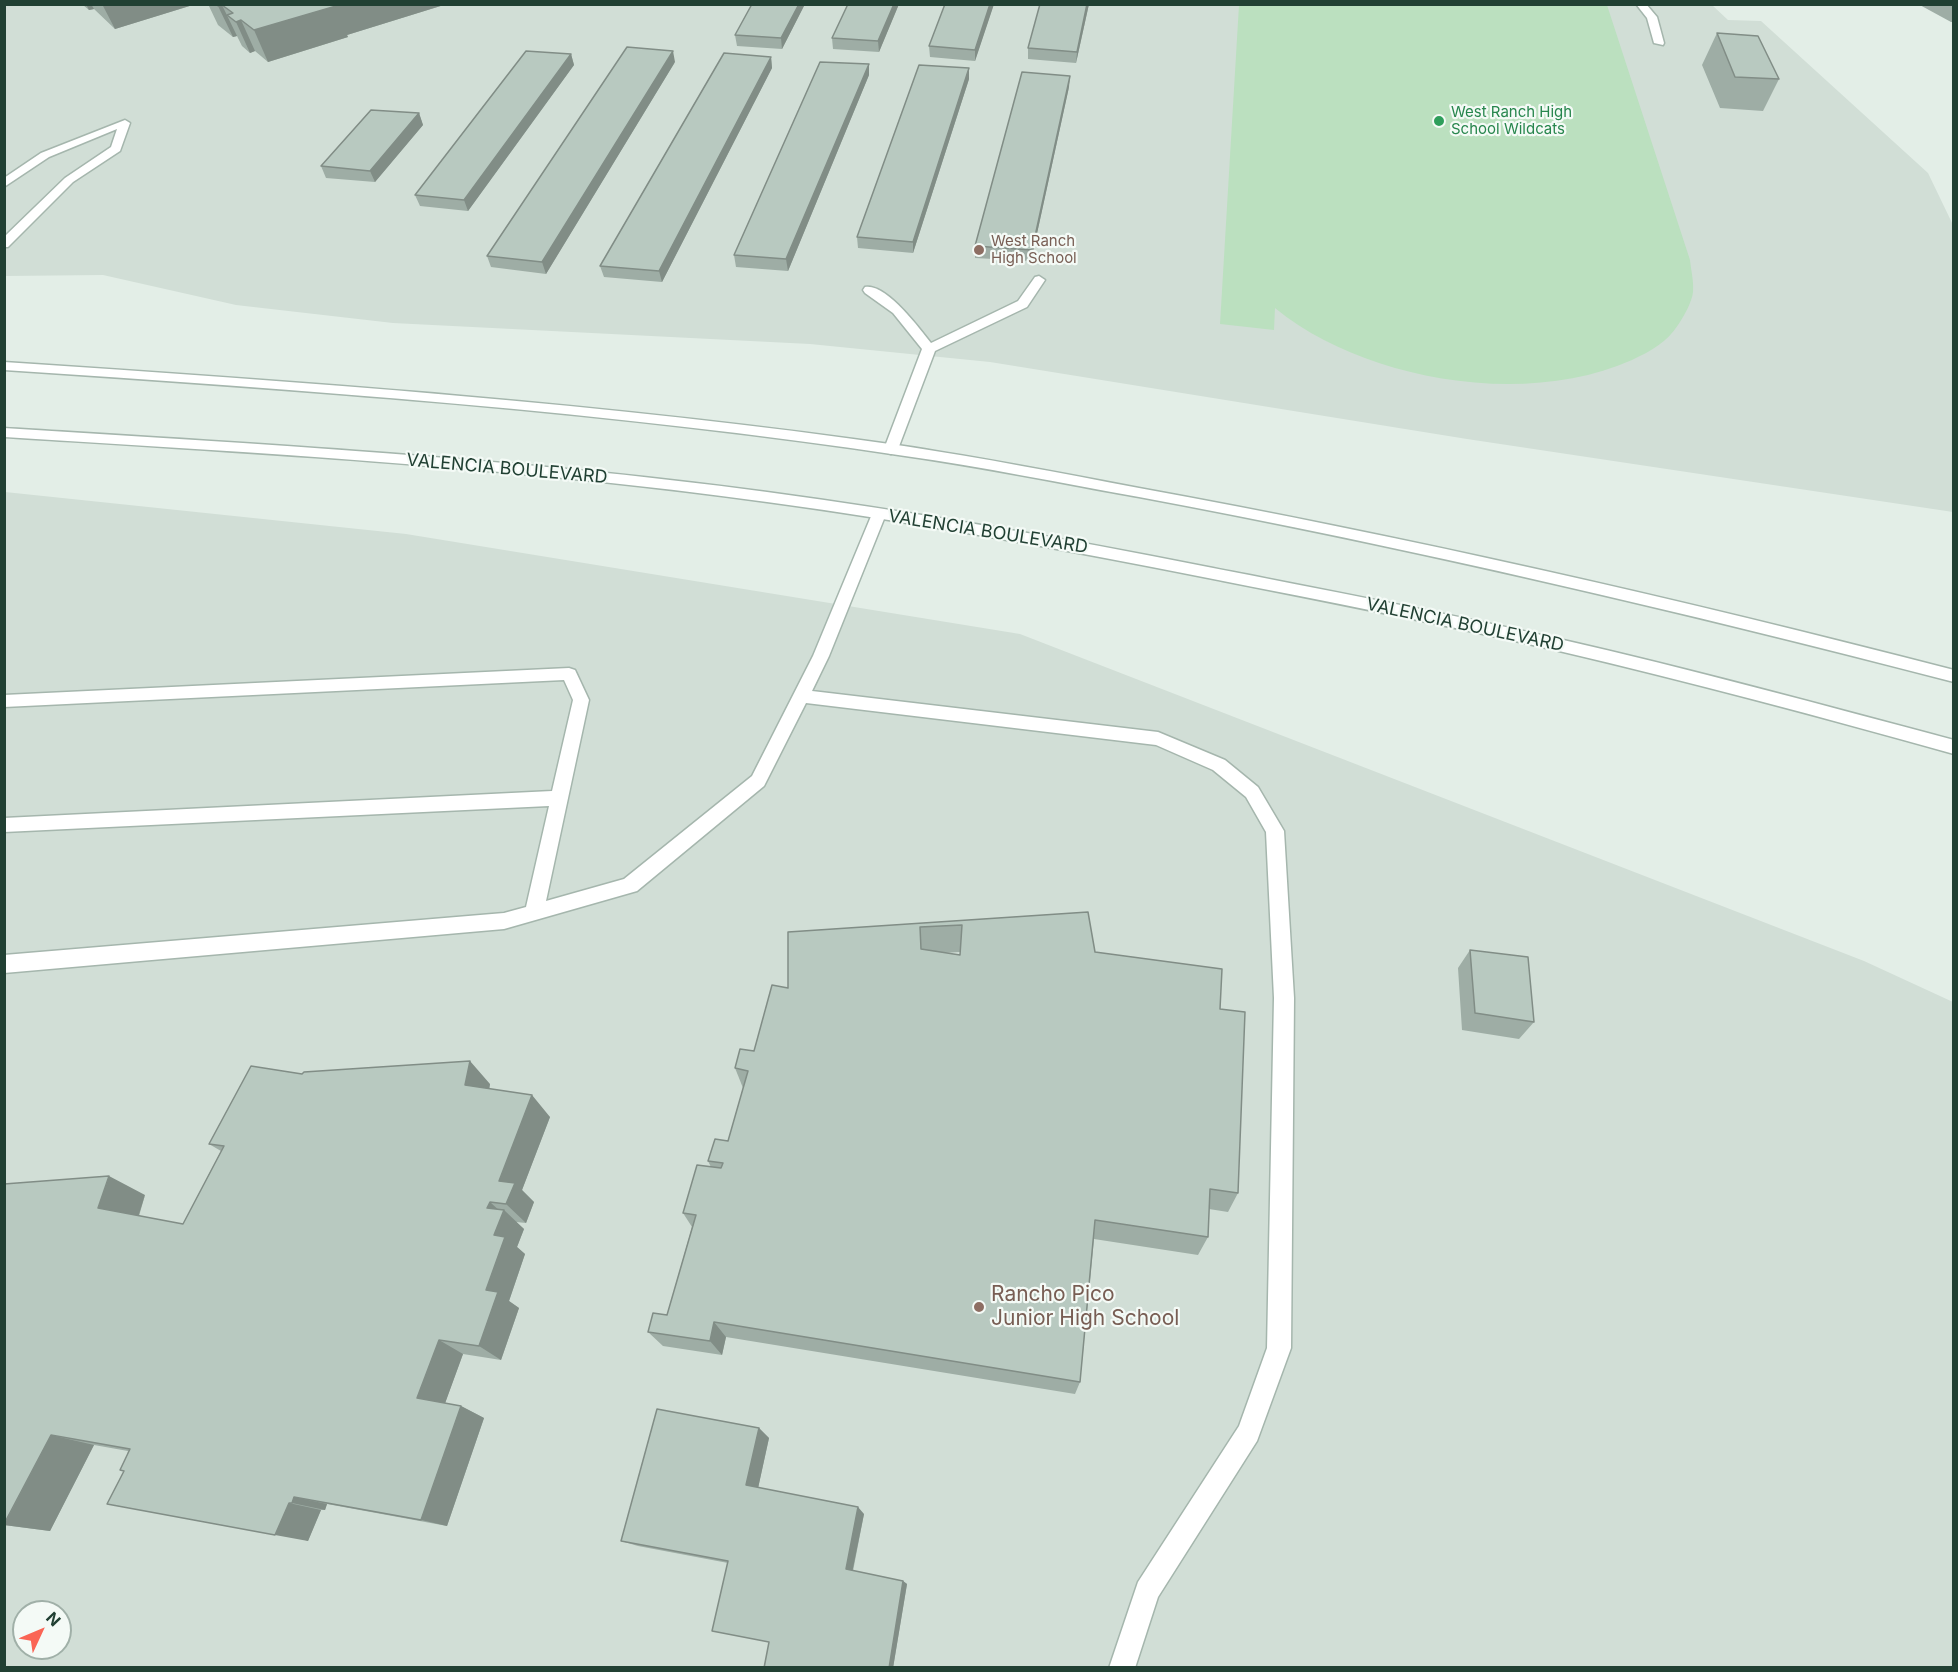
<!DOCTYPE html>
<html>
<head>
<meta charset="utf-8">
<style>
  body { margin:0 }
  #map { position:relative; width:1958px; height:1672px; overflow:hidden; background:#e3eee7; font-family:Inter,sans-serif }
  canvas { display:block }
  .frame { position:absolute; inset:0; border:6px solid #214033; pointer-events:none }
  .north { position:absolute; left:12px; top:1600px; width:60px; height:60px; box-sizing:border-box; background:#f4faf6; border:2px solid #a0b0a8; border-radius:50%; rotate:46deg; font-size:16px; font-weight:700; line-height:24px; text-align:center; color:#214033 }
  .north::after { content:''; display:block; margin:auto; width:21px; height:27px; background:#fa6555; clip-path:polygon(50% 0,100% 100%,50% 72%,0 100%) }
</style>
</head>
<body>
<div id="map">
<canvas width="1958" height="1672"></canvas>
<div class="frame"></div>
<div class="north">N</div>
</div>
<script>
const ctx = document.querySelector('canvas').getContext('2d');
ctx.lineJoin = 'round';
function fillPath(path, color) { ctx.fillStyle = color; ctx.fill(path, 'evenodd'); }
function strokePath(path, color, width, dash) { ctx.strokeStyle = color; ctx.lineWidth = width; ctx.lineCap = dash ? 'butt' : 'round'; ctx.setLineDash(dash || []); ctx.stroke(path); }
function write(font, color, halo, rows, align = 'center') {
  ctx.font = font + ' Inter,sans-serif'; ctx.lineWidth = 4.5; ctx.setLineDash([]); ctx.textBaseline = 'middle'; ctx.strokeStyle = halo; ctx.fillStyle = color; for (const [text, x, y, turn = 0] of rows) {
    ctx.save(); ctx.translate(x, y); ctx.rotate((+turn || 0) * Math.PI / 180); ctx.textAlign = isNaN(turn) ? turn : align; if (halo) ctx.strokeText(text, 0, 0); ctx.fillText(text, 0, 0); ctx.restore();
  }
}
const built = new Path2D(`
  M4,5H1712L1728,20L1761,21L1928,173L1953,225V512L1467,439L990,362L810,344L393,323L236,305L103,275L5,276Z
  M5,492L406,534L1020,634L1864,961L1953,1002V1667L5,1668ZM24,1612H60V1648H24Z`);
const green = new Path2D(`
  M1239,5H1607L1690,260C1691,270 1694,282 1693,292C1692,302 1684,316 1678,325C1667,342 1651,351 1632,360C1556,394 1457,389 1379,363C1341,350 1305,333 1275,308L1274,330L1220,324Z`);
const service = new Path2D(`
  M1636,4H1646L1657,17L1664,43L1663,45L1654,43L1647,18Z
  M125,120L130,123L120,151L73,182L8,247H4V237L65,178L111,147L117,129L49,157L4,187V178L41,153Z
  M1039,276L1045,280L1027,307L935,351L898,449L891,454L886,452L884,449L922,349L893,313L865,293L863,290L865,287C886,283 919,328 931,343L1018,301L1035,277Z
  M879,509L886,514L829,656L812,691L1158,732L1225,760L1258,787L1284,831L1294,998L1291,1348L1257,1441L1158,1597L1135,1668H1109L1138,1582L1239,1426L1267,1348L1274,998L1266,832L1246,797L1213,770L1156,745L806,703L764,786L637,891L504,929L4,973V955L504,913L526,907L549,806L4,832V818L552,791L573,700L564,680L4,707V695L569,668L575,670L589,700L546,901L624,879L752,776L813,656L872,514Z`);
const minor = new Path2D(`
  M4,362C305,382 606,403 904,446C983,458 1061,473 1139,488C1413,538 1684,600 1954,670V682C1684,612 1413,548 1139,497C1061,483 983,467 905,456C606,411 305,390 4,370Z
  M4,428C259,444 514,458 767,492C915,512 1062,538 1208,567C1325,590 1442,612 1559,639C1691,669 1822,705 1954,740V754C1822,717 1691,682 1559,651C1443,624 1325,601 1208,578C1062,549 915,522 767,502C514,467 259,453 4,437Z`);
const wall = new Path2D(`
  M196,4L115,29L94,9L89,10L83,5Z
  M208,4H447L347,35L348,37L268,62L255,51L250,53L242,46L237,36L233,37L218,25Z
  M805,4L782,49L737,46L735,35Z
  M848,4H899L879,52L833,49L832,38Z
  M945,4H994L975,61L930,57L929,46Z
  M1040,4H1089L1076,63L1028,59V48Z
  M1918,4H1953V22H1951Z
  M1717,33L1779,79L1763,111L1720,108L1702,65Z
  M571,54L574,65L468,211L420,206L415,195Z
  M771,57L772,68L662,282L604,277L600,266Z
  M675,62L546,274L491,267L487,256Z
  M869,64V75L788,271L736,267L734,255Z
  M969,68V79L913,253L858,248L857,237Z
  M1069,87L1031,261L975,258V246Z
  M419,113L423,125L375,182L326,178L321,166Z
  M1088,912L1095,952L1220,1009L1238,1193L1228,1212L1209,1209L1208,1237L1198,1255L1094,1239L1080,1382L1075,1394L726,1337L722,1355L663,1346L648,1332L667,1315L692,1227L683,1213L711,1167L708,1161L728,1141L743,1088L735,1068L754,1051L788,988V932ZM960,952V955L943,953Z
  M1470,950L1534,1022L1519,1039L1462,1030L1458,968Z
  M302,1074L490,1084L489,1089L550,1117L522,1190L534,1202L526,1223L516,1222L524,1229L517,1247L525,1254L509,1301L519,1308L501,1360L463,1354L445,1403L461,1406L484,1418L447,1526L327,1504L325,1510H321L308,1541L124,1471L128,1451L94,1445L50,1531L4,1525L145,1195L139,1216L183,1224L221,1151L209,1144Z
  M759,1428L769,1438L758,1488L864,1514L853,1571L903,1581L907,1584L893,1668H764L769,1642L728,1563L638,1546L621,1541Z`);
const shadedWall = new Path2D(`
  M86,4H91L94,9L89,10Z
  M102,4H196L115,29Z
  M447,4L347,35L348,37L268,62L254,30L334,5Z
  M799,4H805L782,49L781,38Z
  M894,4H899L879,52L878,41Z
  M990,4H994L975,61V50Z
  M1087,4H1089L1076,63L1077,52Z
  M222,5L237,36L233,37L218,6Z
  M241,20L255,51L250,53L236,22Z
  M673,51L675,62L546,274L542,262Z
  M571,54L574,65L468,211L464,200Z
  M771,57L772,68L662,282L659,271Z
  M869,64V75L788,271L786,259Z
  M969,68V79L913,253V242Z
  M1070,76L1069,87L1031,261L1032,250Z
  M419,113L423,125L375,182L370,171Z
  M470,1061L490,1084L486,1108L465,1085Z
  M532,1095L550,1117L522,1190L534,1202L526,1223L506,1204L499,1181Z
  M109,1176L145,1195L135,1227L98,1208Z
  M490,1202L503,1214L504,1210L524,1229L517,1247L525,1254L509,1301L519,1308L501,1360L479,1346L494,1235L487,1208Z
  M714,1322L726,1337L722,1355L710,1341Z
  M439,1340L463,1354L443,1409L417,1398Z
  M461,1406L484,1418L447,1526L421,1520Z
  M759,1428L769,1438L757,1493L746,1485Z
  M51,1435L94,1445L50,1531L4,1525Z
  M294,1497L327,1504L325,1510L292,1503Z
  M289,1503L321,1510L308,1541L275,1535Z
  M858,1507L864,1514L852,1573L846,1569Z
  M903,1581L907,1584L893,1668H889Z`);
const building = new Path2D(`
  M217,4H335L336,6L254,30L241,20L236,22L227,15L233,13L222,5L218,6Z
  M752,4H799L781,38L735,35Z
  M848,4H894L878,41L832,38Z
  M945,4H990L975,50L929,46Z
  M1040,4H1087L1077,52L1028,48Z
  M1717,33L1758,36L1779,79L1735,77Z
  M627,47L673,51L542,262L487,256Z
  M526,51L571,54L464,200L415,195Z
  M724,53L771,57L659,271L600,266Z
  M820,62L869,64L786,259L734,255Z
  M919,65L969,68L913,242L857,237Z
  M1022,72L1070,76L1032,250L975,246Z
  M371,110L419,113L370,171L321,166Z
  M1088,912L1095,952L1222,969L1220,1009L1245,1012L1238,1193L1210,1189L1208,1237L1095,1220L1080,1382L714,1322L710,1341L648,1332L653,1313L667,1315L696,1215L683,1213L697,1165L721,1168L723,1163L708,1161L715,1139L728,1141L748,1071L735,1068L740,1049L754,1051L772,985L788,988V932ZM962,925L960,955L921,949L920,927Z
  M1470,950L1528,957L1534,1022L1475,1013Z
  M470,1061L465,1085L532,1095L499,1181L515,1183L506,1204L490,1202L487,1208L504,1210L494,1235L505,1237L486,1290L498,1292L479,1346L439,1340L417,1398L461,1406L421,1520L294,1497L292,1503H289L275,1535L107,1504L124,1471L120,1470L130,1449L51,1435L4,1524V1184L109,1176L98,1208L183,1224L224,1146L209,1144L251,1066L302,1074L304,1072Z
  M657,1409L759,1428L746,1485L858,1507L846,1569L903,1581L889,1668H764L769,1642L712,1631L728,1561L621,1541Z`);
const markers = [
  [1439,121,6,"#2e9e5b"],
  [979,250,6,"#8d6e63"],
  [979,1307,6,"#8d6e63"]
];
const farLeisurenames = [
  ["West Ranch High",1451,112],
  ["School Wildcats",1451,129]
];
const farEducationnames = [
  ["West Ranch",991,241],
  ["High School",991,258]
];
const streetNames = [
  ["VALENCIA BOULEVARD",507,469,5],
  ["VALENCIA BOULEVARD",988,532,9],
  ["VALENCIA BOULEVARD",1465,625,12]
];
const nearEducationnames = [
  ["Rancho Pico",991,1295],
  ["Junior High School",991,1319]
];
fillPath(built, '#d1ded6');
fillPath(green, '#bbe0bf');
strokePath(service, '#a5b6ad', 3);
strokePath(minor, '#a5b6ad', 3);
fillPath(service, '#fff');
fillPath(minor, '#fff');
fillPath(wall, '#9eada5');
fillPath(shadedWall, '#818d86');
fillPath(building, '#b8c9c0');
strokePath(building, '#818d86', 1.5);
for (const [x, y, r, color] of markers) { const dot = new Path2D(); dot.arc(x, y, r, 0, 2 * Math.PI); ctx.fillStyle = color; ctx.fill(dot); strokePath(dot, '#f4faf6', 2); }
write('15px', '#27864d', '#f4faf6', farLeisurenames, 'left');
write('15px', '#785e54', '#f4faf6', farEducationnames, 'left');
write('18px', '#214033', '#f4faf6', streetNames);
write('21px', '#785e54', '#f4faf6', nearEducationnames, 'left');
</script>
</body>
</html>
